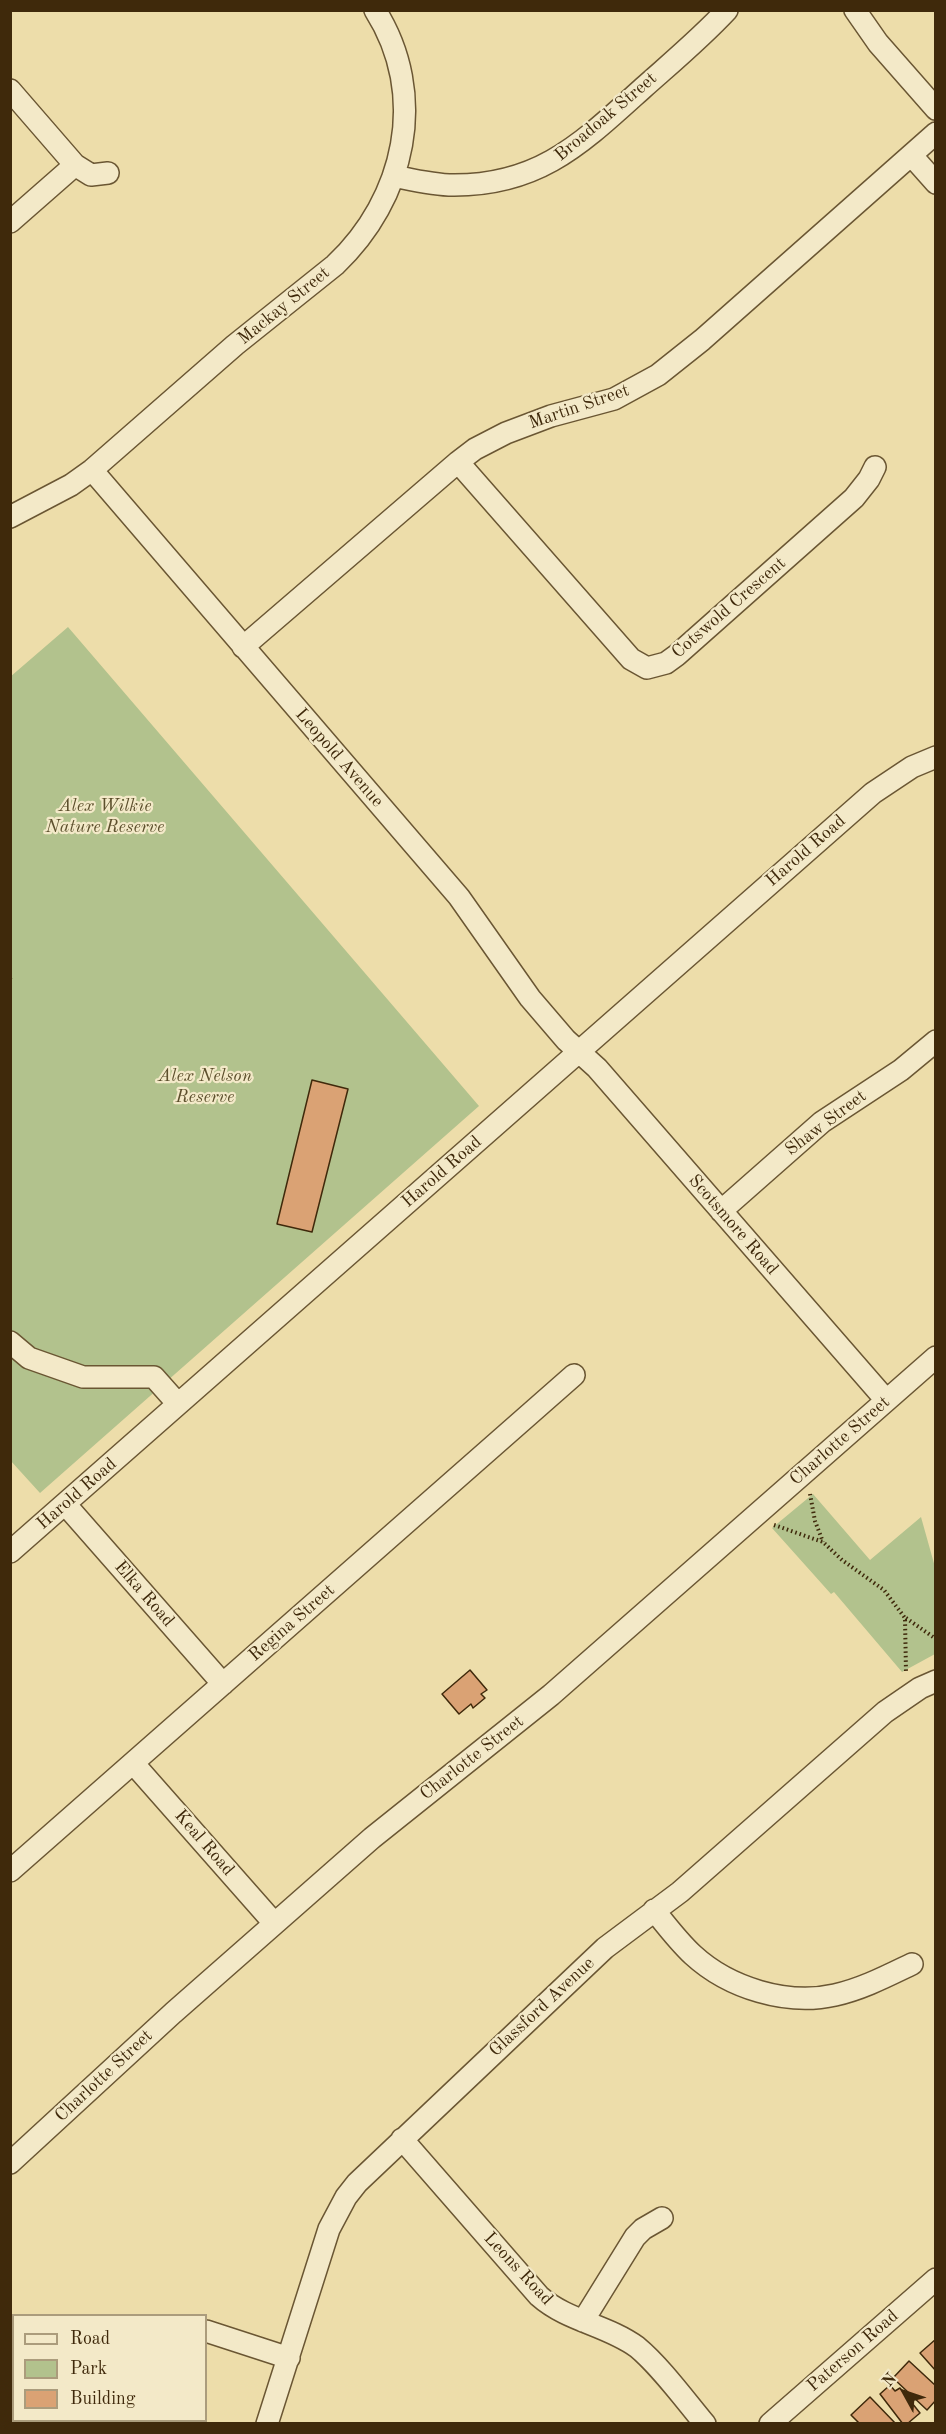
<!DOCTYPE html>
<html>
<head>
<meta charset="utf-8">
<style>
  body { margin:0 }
  #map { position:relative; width:946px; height:2434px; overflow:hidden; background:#edddaa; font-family:"Old Standard TT",serif }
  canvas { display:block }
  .frame { position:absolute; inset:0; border:12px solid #3f290b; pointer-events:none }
  .legend { position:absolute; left:12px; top:2314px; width:195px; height:108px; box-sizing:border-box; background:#f3e9c8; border:2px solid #ab9c7c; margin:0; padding:8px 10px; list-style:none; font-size:18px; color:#3f290b }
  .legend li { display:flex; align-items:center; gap:12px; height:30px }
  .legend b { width:30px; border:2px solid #ab9c7c }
  .north { position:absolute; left:874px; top:2362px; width:60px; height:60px; -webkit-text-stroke:4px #f3e9c8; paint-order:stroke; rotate:310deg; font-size:16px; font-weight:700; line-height:24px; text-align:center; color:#3f290b }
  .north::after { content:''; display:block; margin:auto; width:21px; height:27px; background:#3f290b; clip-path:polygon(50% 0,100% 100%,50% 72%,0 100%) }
</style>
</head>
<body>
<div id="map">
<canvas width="946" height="2434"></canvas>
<div class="frame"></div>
<ul class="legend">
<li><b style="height:8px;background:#f3e9c8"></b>Road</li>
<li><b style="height:16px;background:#b2c28d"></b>Park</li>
<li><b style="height:16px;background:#daa274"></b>Building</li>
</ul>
<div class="north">N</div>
</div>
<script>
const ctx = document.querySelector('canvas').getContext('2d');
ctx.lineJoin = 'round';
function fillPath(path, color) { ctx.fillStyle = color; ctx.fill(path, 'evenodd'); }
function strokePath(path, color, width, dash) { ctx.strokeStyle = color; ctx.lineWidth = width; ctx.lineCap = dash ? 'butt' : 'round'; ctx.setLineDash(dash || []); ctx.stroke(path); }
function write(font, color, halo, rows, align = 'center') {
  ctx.font = font + ' "Old Standard TT",serif'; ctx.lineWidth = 4.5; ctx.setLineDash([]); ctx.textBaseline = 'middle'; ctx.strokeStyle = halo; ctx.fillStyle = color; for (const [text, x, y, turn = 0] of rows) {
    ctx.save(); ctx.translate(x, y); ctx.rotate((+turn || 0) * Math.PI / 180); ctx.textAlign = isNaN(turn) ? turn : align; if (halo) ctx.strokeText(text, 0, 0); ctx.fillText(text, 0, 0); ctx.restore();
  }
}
const green = new Path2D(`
  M68,627L479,1106L40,1493L10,1460V677Z
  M813,1494L870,1560L921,1517L935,1567V1654L902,1672L834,1592L831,1594L772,1528Z`);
const building = new Path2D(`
  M312,1080L348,1089L312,1232L277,1224Z
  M470,1670L487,1690L481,1694L485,1698L473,1708L471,1704L459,1714L442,1694Z
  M936,2339V2371L920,2353Z
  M909,2361L936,2386V2400L927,2410L893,2378Z
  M890,2385L895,2391L900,2388L920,2413L907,2424H903L880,2394Z
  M870,2397L896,2424H860L851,2415Z`);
const path = new Path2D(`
  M10,979L11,980
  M810,1494L815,1521L823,1542
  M774,1525L823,1542L842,1560L884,1590L905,1618L906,1672
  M906,1618L936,1639`);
const minor = new Path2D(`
  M855,10L878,43L936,109
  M10,90L75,165L10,222
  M912,156L936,183
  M75,165L91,175L108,173
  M394,176C412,180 430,184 449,185C538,187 581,144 643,88C671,63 701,38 727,10
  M458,462L631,659L647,668L666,663L677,655L854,498L869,479L875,467
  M92,470L459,897L530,998L566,1040L597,1068L886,1400
  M10,517L71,485L92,470L235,345L335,265C405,199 429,95 375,10
  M243,647L458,462L475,449L506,433L551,416L614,399L658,375L702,340L936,133
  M721,1211L822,1122L901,1070L936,1041
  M10,1342L29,1358L83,1377H154L178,1404
  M65,1504L223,1684
  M10,1552L873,793L912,767L936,757
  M133,1763L274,1923
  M10,1871L574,1375
  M654,1910C666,1925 678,1941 693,1955C729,1988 787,2006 835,1995C862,1989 887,1976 912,1964
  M402,2139L539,2296C567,2321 607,2325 637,2347C660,2366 685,2400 705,2424
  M10,2163L173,2013L372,1838L551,1695L936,1357
  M583,2321L635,2237L643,2229L662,2218
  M206,2331L289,2358
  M267,2424L329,2229L346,2197L357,2183L605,1948L680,1892L885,1712L920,1688L936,1681
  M770,2424L936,2279`);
const streetNames = [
  ["Broadoak Street",606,117,-40],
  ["Mackay Street",284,306,-39],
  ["Martin Street",579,407,-19],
  ["Cotswold Crescent",729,608,-41],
  ["Leopold Avenue",339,758,49],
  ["Harold Road",806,851,-41],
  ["Shaw Street",826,1123,-37],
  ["Harold Road",442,1172,-41],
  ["Scotsmore Road",733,1225,49],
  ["Charlotte Street",840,1441,-41],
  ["Harold Road",77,1494,-41],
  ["Elka Road",144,1594,49],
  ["Regina Street",292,1623,-41],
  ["Charlotte Street",472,1758,-38],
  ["Keal Road",204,1843,49],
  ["Glassford Avenue",542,2007,-43],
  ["Charlotte Street",104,2076,-43],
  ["Leons Road",518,2269,47],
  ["Paterson Road",853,2351,-41]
];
const parkNames = [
  ["Alex Wilkie",105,806],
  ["Nature Reserve",105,827],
  ["Alex Nelson",205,1076],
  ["Reserve",205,1097]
];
fillPath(green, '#b2c28d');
fillPath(building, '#daa274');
strokePath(building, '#3f290b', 1.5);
strokePath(minor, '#6a5633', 24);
strokePath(path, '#3f290b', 4, [1.5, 3]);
strokePath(minor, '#f3e9c8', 21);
write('18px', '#3f290b', '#f3e9c8', streetNames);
write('italic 18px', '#5c4f2c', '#f3e9c8', parkNames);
</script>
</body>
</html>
